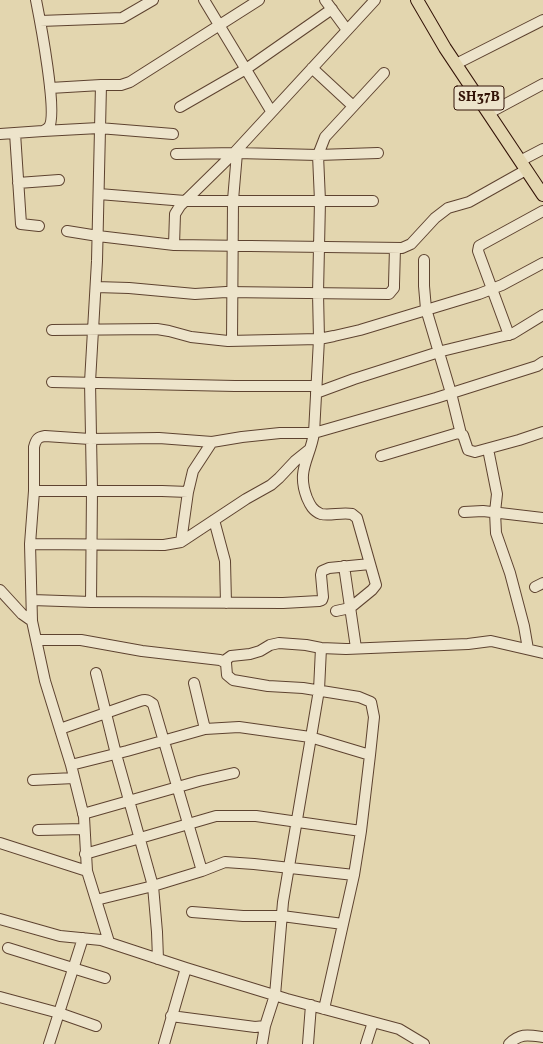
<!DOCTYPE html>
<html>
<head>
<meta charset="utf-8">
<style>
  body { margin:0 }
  canvas { display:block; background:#e3d6af }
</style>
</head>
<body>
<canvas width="543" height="1044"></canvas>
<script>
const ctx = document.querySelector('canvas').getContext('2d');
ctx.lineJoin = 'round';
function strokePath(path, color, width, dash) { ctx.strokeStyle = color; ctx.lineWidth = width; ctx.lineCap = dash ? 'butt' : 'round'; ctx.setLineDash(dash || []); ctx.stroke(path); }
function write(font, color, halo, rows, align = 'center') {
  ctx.font = font + ' Vollkorn,serif'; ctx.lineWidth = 4; ctx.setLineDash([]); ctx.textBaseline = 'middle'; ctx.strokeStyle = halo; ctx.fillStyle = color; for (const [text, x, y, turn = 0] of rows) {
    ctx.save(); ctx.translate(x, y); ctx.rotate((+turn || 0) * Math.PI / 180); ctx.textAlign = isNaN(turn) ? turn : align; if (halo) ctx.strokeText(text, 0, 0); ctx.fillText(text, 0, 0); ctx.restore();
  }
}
const minor = new Path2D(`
  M204,0L271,111
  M325,0L347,30
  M375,0L234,153L180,206L175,214L174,245L402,248L411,244L435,218L448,208L469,202L526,170
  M40,21L122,18L153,0
  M456,64L543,20
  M312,68L353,106
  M50,88L101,85H121L130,82L259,0
  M180,107L246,69L332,9
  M489,113L543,84
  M43,131L99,128L173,134
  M15,133L21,224L39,226
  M0,134L43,131C45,130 47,129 49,127C58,114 40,20 36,0
  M176,154L237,153L318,155L378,153
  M520,161L543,149
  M18,183L59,180
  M99,194L185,201H373
  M67,231L98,236L174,245
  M424,260V286L426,309L451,393L461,434
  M96,287L129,288L195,294L226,292L389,294L394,288V284L395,248
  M52,330L157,329L169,331L191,337L228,341L319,339L334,336L360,330L479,294L502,285L543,263
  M509,335L478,251L479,246L543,211
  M232,341L233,200L237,153
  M52,382L235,386H316
  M316,393L354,379L442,351L512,334L543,315
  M488,449L497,494L495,512L496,533L510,573L524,626L528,649
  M381,456L458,433L463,435L468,450L475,452L519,440L543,432
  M34,491H162L188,492
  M464,512L483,511L543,518
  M214,520L225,561L226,603
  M181,542L246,499L271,485L279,478L295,461L310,449
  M30,544L164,545L181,542L188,492L193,471L212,442L242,437L280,433H314L436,398L537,366L543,362
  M344,566L356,648
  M535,587L543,583
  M0,590L22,614L32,621
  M32,600L91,602L283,603L319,601L322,600L323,597L321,575L322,571L329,568L370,564
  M91,602L92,490L90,382L97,261L101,85
  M336,611L350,608L372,590L376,585L357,518L352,514C342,512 330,516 321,514C313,511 310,505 307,498C296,470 310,459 314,433L319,339L318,293L320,201L318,155L325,137L384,73
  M37,640H81L142,651L220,660L226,663L227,675L233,680L268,686L303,688L359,697L371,702L374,717L370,755L361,831L354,875L324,1009
  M224,661L231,656L250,654L260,651L270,645L279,643L306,645L321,648L346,649L468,644L491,641L543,653
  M96,673L116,754L153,886L157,932L158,959
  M194,683L205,729
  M60,729L140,701C146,699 148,700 153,704L202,871
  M71,765L127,751L205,729L239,727L310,737L370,755
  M33,780L74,778
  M83,814L199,781L234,773
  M38,830L84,829
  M0,843L87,871
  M85,854L216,816H256L361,831
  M96,900L153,886L202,871L225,862L254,864L354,875
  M192,912L243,916H282L343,924
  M0,919L60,936L101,940L186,968L287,999L399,1029L424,1044
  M109,942L87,871L84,817L71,765L45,681L32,621L30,544L34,491V447C36,439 38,437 45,436L90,439L159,438L212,442
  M8,948L105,978
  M0,997L59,1013L96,1026
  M171,1016L255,1027L265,1026L262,1044
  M265,1026L275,995L283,902L319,690L321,648
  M49,1044L83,938
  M164,1044L186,968
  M308,1044L311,1005
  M366,1044L373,1022
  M509,1044C520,1033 528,1035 543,1037`);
const major = new Path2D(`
  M417,0L445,48L543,195`);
const shields = [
  [479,98,50]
];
const shieldNames = [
  ["SH37B",479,98]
];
strokePath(minor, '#5e4330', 12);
strokePath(major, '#321206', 14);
strokePath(minor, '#ede4cb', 10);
strokePath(major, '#e3d6af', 12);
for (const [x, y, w] of shields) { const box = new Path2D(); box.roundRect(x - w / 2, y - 12, w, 24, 3); ctx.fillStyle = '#ede4cb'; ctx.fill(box); strokePath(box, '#321206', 1); }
write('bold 14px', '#321206', null, shieldNames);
</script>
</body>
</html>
